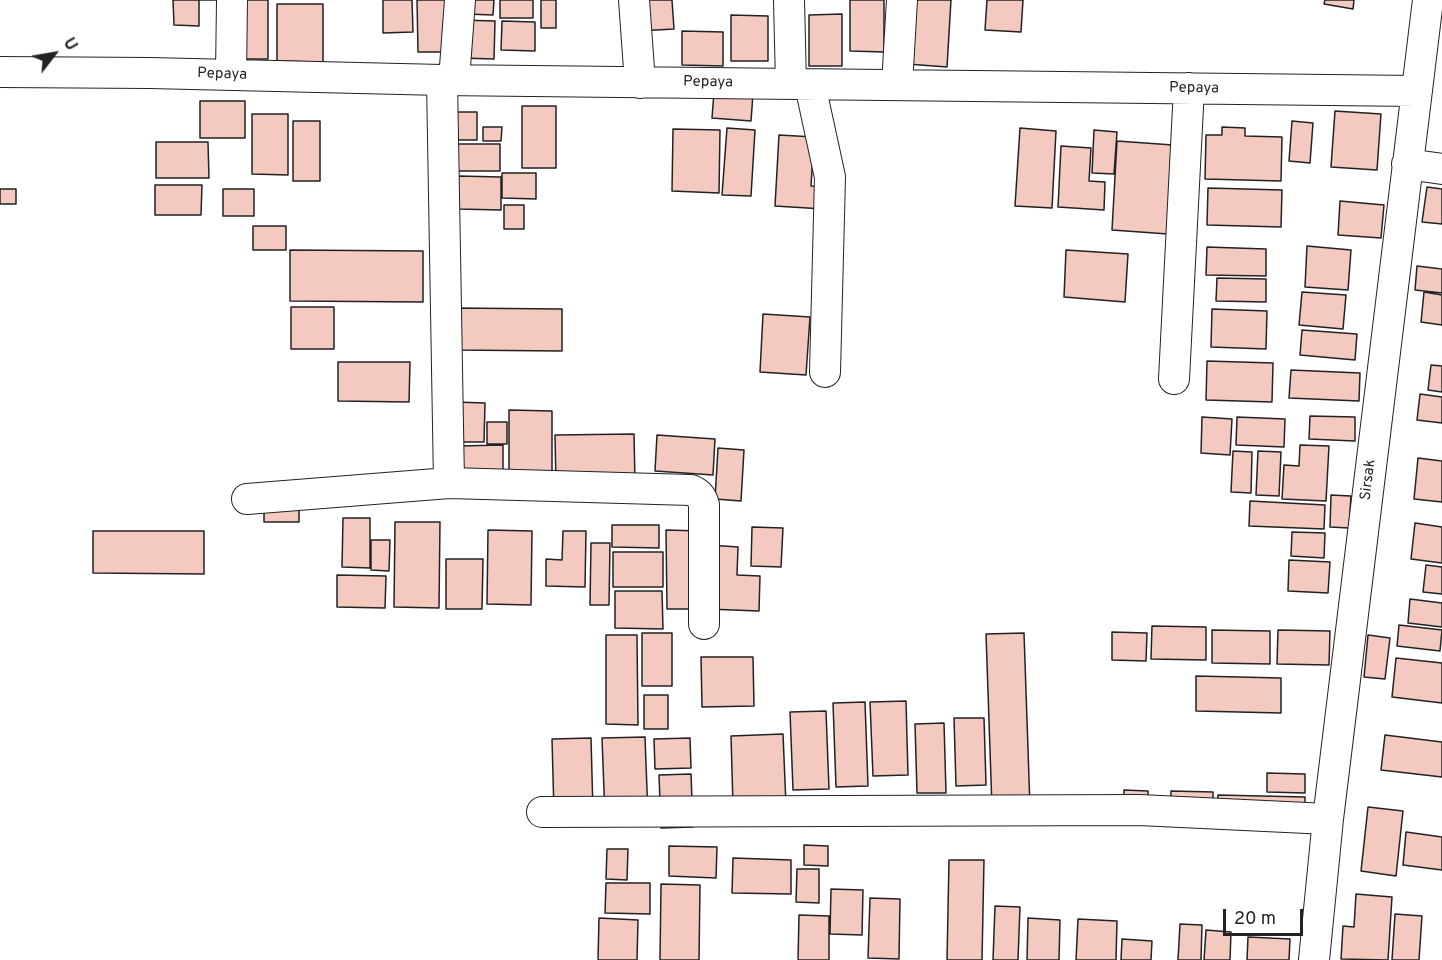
<!DOCTYPE html>
<html>
<head>
<meta charset="utf-8">
<style>
  body { margin:0 }
  #map { position:relative; width:1442px; height:960px; overflow:hidden; background:#fff; font-family:Overpass,sans-serif }
  canvas { display:block }
  .north { position:absolute; left:24px; top:24px; width:60px; height:60px; -webkit-text-stroke:4px #fff; paint-order:stroke; rotate:59deg; font-size:16px; font-weight:700; line-height:24px; text-align:center; color:#222 }
  .north::after { content:''; display:block; margin:auto; width:21px; height:27px; background:#222; clip-path:polygon(50% 0,100% 100%,50% 72%,0 100%) }
  .scale { position:absolute; left:1223px; top:909px; width:80px; height:27px; box-sizing:border-box; border:3px solid #222; border-top:0; padding-left:8px; font-size:18px; line-height:21px; white-space:nowrap; color:#222; -webkit-text-stroke:4px #fff; paint-order:stroke }
</style>
</head>
<body>
<div id="map">
<canvas width="1442" height="960"></canvas>
<div class="north">U</div>
<div class="scale">20 m</div>
</div>
<script>
const ctx = document.querySelector('canvas').getContext('2d');
ctx.lineJoin = 'round';
function fillPath(path, color) { ctx.fillStyle = color; ctx.fill(path, 'evenodd'); }
function strokePath(path, color, width, dash) { ctx.strokeStyle = color; ctx.lineWidth = width; ctx.lineCap = dash ? 'butt' : 'round'; ctx.setLineDash(dash || []); ctx.stroke(path); }
function write(font, color, halo, rows, align = 'center') {
  ctx.font = font + ' Overpass,sans-serif'; ctx.lineWidth = 4.5; ctx.setLineDash([]); ctx.textBaseline = 'middle'; ctx.strokeStyle = halo; ctx.fillStyle = color; for (const [text, x, y, turn = 0] of rows) {
    ctx.save(); ctx.translate(x, y); ctx.rotate((+turn || 0) * Math.PI / 180); ctx.textAlign = isNaN(turn) ? turn : align; if (halo) ctx.strokeText(text, 0, 0); ctx.fillText(text, 0, 0); ctx.restore();
  }
}
const building = new Path2D(`
  M173,0H228H199V26L174,25Z
  M238,0H268V59H237Z
  M383,0H412L413,32L383,33Z
  M417,0H451V52H418Z
  M466,0H494L493,15L466,14Z
  M500,0H533V18H500Z
  M541,0H556V28H541Z
  M637,0H672L674,29L639,31Z
  M850,0H884V52L850,51Z
  M911,0H951L947,67L907,64Z
  M987,0H1023L1021,32L985,30Z
  M1325,0H1354L1353,9L1324,4Z
  M277,4H323V62L277,61Z
  M842,14V66H809V15Z
  M731,15L768,16V61H731Z
  M460,20L495,21L494,59L459,58Z
  M502,21L535,22V51L501,50Z
  M682,31L723,32V66L682,65Z
  M714,92L753,94L751,121L712,118Z
  M200,101H245V138H200Z
  M522,106H556V168H522Z
  M1335,111L1381,114L1377,170L1331,167Z
  M454,112H477V140H454Z
  M252,114H288V175L252,174Z
  M293,121H320V181H293Z
  M1292,121L1313,123L1310,163L1289,161Z
  M483,127H502L501,141H483Z
  M1222,127L1245,128V136L1282,137L1281,181L1205,179L1206,135H1222Z
  M727,128L755,130L751,196L722,195Z
  M1020,128L1056,131L1052,208L1015,206Z
  M673,129L720,130L719,193L672,191Z
  M1094,130L1117,132L1114,174L1092,173Z
  M779,135L814,137L811,186L825,187L823,209L775,206Z
  M1117,141L1173,145L1168,234L1112,230Z
  M156,142H208L209,178H156Z
  M455,144H500V171H455Z
  M1061,146L1091,148L1089,181L1105,182L1104,210L1058,207Z
  M502,173H536V199L502,198Z
  M458,176L501,177V210L458,209Z
  M155,185H202L201,215H155Z
  M1427,187L1442,189V224L1422,222Z
  M1208,188L1282,190L1281,227L1207,225Z
  M0,189H16V204H0Z
  M223,189H254V216H223Z
  M1340,201L1384,205L1381,238L1338,235Z
  M504,205H524V229H504Z
  M253,226H286V250H253Z
  M1307,246L1351,250L1348,290L1305,287Z
  M1207,247L1266,249V276L1206,275Z
  M290,250L423,251V302L290,301Z
  M1066,250L1128,254L1125,302L1064,297Z
  M1417,266L1442,269V293L1415,290Z
  M1217,278L1266,279V302L1216,301Z
  M1302,292L1346,295L1343,329L1299,325Z
  M1424,292L1442,295V325L1421,322Z
  M291,307H334V349H291Z
  M454,308L562,309V351L454,350Z
  M1212,309L1267,311L1266,349L1211,347Z
  M763,314L810,317L806,375L760,372Z
  M1302,330L1357,334L1355,360L1300,355Z
  M1207,361L1273,363L1272,402L1206,400Z
  M338,362H410L409,402L338,401Z
  M1431,365L1442,366V392L1428,390Z
  M1291,370L1360,373L1359,401L1289,398Z
  M1420,394L1442,397V423L1417,420Z
  M455,402L485,403L484,442H455Z
  M509,410L552,411V478H509Z
  M1310,416L1355,417V441L1309,439Z
  M1202,417L1232,419L1230,455L1201,453Z
  M1237,417L1285,419L1284,447L1236,445Z
  M487,422H507V444H487Z
  M634,434L635,482L556,483L555,435Z
  M657,435L715,439L713,475L655,471Z
  M503,445V480H459V446Z
  M1300,445L1329,446L1326,501L1282,499L1284,465L1299,466Z
  M718,448L744,450L741,501L715,499Z
  M1233,451L1252,452L1251,493L1231,492Z
  M1258,451L1281,452L1279,496L1256,495Z
  M1418,458L1442,461V502L1414,499Z
  M1331,495L1351,496L1349,528L1330,527Z
  M264,499L299,500V522H264Z
  M1250,501L1325,505L1324,529L1249,526Z
  M343,518H370V568L342,567Z
  M395,522H440L439,608L394,607Z
  M1415,523L1442,527V563L1411,559Z
  M612,525H659V548L612,547Z
  M752,527L783,528L781,567L751,566Z
  M488,530L532,531L531,605L487,604Z
  M666,530L700,531L701,609H667Z
  M93,531H204V574L93,573Z
  M563,531H586L585,587L546,586V559L562,560Z
  M1292,532L1325,533L1324,558L1291,556Z
  M371,540H390L389,571L371,570Z
  M591,543H610L609,605H590Z
  M709,545L738,547L737,575L760,576L759,611L707,609Z
  M613,552H663V587H613Z
  M446,559H483L482,609H446Z
  M1289,560L1330,562L1328,593L1288,591Z
  M1426,565L1442,567V594L1423,592Z
  M337,575L386,576L385,608L337,607Z
  M615,591H662L663,629L615,628Z
  M1410,599L1442,603V627L1408,623Z
  M1399,625L1442,630L1440,651L1397,646Z
  M1152,626L1206,627V660L1151,659Z
  M1212,630L1270,631V664L1212,663Z
  M1278,630L1330,631L1329,665L1277,664Z
  M1112,632L1147,633L1146,661L1112,660Z
  M642,633H672V686H642Z
  M1024,633L1030,807L992,808L986,634Z
  M606,635H637L638,725L606,724Z
  M1368,635L1390,638L1385,679L1364,677Z
  M701,657H753L754,706L702,707Z
  M1396,658L1442,663V703L1392,697Z
  M1196,676L1281,678V713L1196,711Z
  M644,695H668V729H644Z
  M906,701L908,775L873,776L870,702Z
  M865,702L868,786L836,787L833,703Z
  M826,711L829,789L793,790L790,712Z
  M954,718H984L986,785L956,786Z
  M944,723L946,793H917L915,724Z
  M783,734L786,805L733,806L731,736Z
  M1385,735L1442,742V777L1381,770Z
  M645,737L648,816L605,817L602,738Z
  M591,738L593,812L554,813L552,739Z
  M690,738L691,768L655,769L654,739Z
  M1267,773L1305,774V793L1267,792Z
  M691,774L693,827L661,828L659,775Z
  M1124,790L1148,791V807H1124Z
  M1171,791L1213,792V822L1170,821Z
  M1218,795L1305,797V823L1217,821Z
  M1368,807L1403,811L1396,876L1361,871Z
  M1406,832L1442,837V870L1403,865Z
  M804,845L828,846V866L804,865Z
  M669,846L717,847L716,878L669,876Z
  M607,849H628L627,880L606,879Z
  M733,858L791,860V894L732,893Z
  M949,860H984L982,960H947Z
  M797,869H819V903L796,902Z
  M606,883H650V914L605,913Z
  M661,884L700,885L699,960H660Z
  M831,889L863,890L862,935L830,934Z
  M1356,894L1392,897L1388,960L1341,959L1343,926L1354,927Z
  M870,898L900,899L899,959L868,958Z
  M995,906L1020,907L1018,960H993Z
  M1395,914L1422,916L1419,960H1392Z
  M799,915L829,916V960H798Z
  M599,918L638,920L637,960H598Z
  M1028,918L1060,920L1059,960H1027Z
  M1078,919L1117,921L1116,960H1076Z
  M1180,924L1202,925L1201,960H1178Z
  M1206,930L1231,932L1230,960H1204Z
  M1248,937L1290,939L1289,960H1247Z
  M1122,939L1152,941L1151,960H1121Z`);
const minor = new Path2D(`
  M634,0L640,83
  M789,0L791,84
  M0,72L150,73L442,80L1417,91
  M231,75L232,0
  M442,80L449,483
  M454,80L460,0
  M810,85L830,177L825,372
  M897,85L902,0
  M1407,164L1442,169
  M1174,379L1189,88
  M247,499L449,483L691,490C699,493 702,497 704,505V624
  M542,812L1139,810L1328,819
  M1314,960L1328,819L1428,0`);
const streetNames = [
  ["Pepaya",222,75,2],
  ["Pepaya",708,83,1],
  ["Pepaya",1194,89,1],
  ["Sirsak",1369,480,-83]
];
fillPath(building, '#f3c9c0');
strokePath(building, '#222', 1.5);
strokePath(minor, '#222', 32);
strokePath(minor, '#fff', 30);
write('15px', '#222', '#fff', streetNames);
</script>
</body>
</html>
